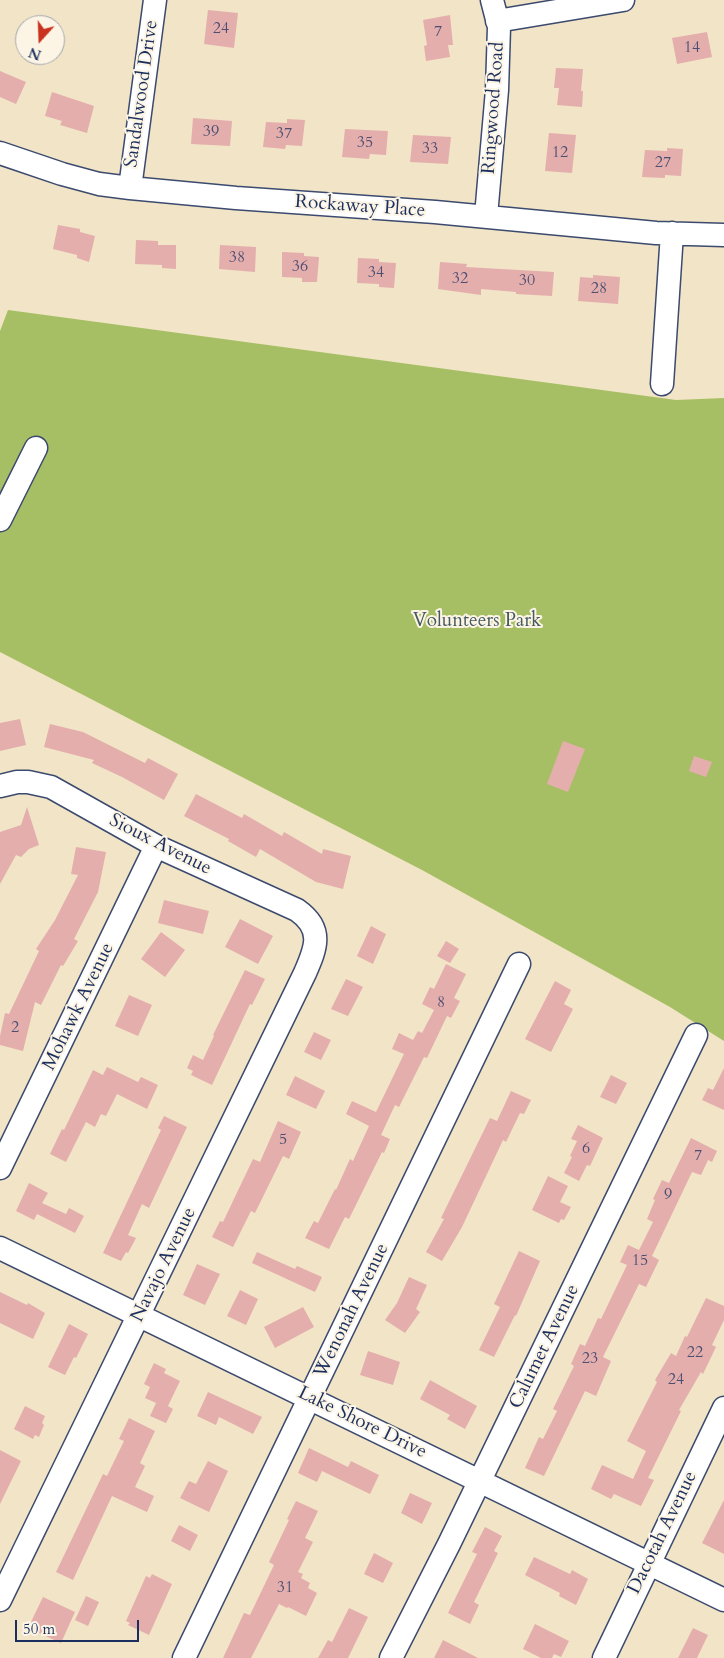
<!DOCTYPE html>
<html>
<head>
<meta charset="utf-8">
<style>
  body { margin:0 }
  #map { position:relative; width:724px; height:1658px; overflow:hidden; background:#f2e4c6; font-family:Cardo,serif }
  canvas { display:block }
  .north { position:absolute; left:15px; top:15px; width:50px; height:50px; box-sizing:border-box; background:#fcf5e5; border:1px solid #a2a6af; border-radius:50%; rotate:200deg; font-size:14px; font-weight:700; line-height:20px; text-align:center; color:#1b2f5e }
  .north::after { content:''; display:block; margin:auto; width:18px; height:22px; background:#c8321e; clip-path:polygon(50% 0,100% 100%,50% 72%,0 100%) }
  .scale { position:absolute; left:15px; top:1620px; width:124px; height:22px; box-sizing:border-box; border:2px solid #1b2f5e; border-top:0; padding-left:6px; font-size:15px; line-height:18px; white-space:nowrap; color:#1b2f5e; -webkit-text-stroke:4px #fcf5e5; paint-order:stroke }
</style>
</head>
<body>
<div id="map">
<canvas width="724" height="1658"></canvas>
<div class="north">N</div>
<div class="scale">50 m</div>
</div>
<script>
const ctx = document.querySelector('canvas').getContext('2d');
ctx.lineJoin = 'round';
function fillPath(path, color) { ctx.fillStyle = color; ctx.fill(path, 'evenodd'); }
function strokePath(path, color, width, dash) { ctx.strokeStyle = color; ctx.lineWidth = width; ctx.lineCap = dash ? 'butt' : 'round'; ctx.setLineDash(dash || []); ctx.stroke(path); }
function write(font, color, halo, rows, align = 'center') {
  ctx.font = font + ' Cardo,serif'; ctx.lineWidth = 4; ctx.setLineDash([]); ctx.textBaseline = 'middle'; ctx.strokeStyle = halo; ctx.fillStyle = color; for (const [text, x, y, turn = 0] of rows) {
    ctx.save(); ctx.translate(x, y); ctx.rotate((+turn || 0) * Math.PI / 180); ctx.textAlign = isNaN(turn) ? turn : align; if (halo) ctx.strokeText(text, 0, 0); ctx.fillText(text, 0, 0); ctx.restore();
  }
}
const green = new Path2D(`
  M8,310L676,400L724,398V1041L670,1007L422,870L0,652V331Z`);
const building = new Path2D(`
  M208,10L238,13L234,48L204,44Z
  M450,15L453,45H448L450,57L426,61L424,46L427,45L423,20Z
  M707,32L712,57L677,64L672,38Z
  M556,68L583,69L581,91H583L582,107L557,105L559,88H554Z
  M0,71L26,82L16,104L0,97Z
  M52,92L94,106L87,133L60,125L62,121L45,116Z
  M193,118L232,121L230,146L191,144Z
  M287,119L305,120L302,146L286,145L285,149L263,147L266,122L287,123Z
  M345,129L388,131L386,155L370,154L369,159L342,157Z
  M549,133L576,135L572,173L545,171Z
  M413,135L451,137L448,164L410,162Z
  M667,148L683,149L681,176L665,175V178L642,177L645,150L667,151Z
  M58,225L80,229V232L95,236L89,262L77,258V255L53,249Z
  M136,240L158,241V245H176V269L162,268V265L135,264Z
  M220,245L256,247L255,272L219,269Z
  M282,252L304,253V256L319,257L317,282H302V278L282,277Z
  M358,258L379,259V262L396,263L394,288L379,287V284L357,283Z
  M440,262L467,264L466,267L554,272L552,296L516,294V292L481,289V295L438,289Z
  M593,275L620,277L618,304L578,301L580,277L593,278Z
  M20,719L26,745L0,751V723Z
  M50,724L83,732L145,763L148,758L178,774L164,800L122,777L92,763L94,760L44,747Z
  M563,741L585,749L568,792L547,784Z
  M694,756L712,762L706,777L689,771Z
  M196,794L242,818L244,814L282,836L284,832L322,854L323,849L351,856L343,889L316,882L260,849L256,857L228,841L229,839L184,816Z
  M27,807L39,845L29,849L21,857L16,855L0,884V832L21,825Z
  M76,847L106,852L98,892L74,939L78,941L63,966L61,965L41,1005L35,1002L23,1051L0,1045V1036L5,1013L9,1014L39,951L36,949L55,920L78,875L71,874Z
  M164,900L209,911L203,934L158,923Z
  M240,919L273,936L258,964L225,947Z
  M371,926L386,934L373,964L357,956Z
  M161,932L185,950L165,977L141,959Z
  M446,941L459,949L450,963L437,956Z
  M446,964L466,974L454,998L460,1001L451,1018L447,1016L427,1058L424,1057L399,1107L395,1105L381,1135L390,1139L384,1153L382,1152L349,1219L345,1217L329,1249L305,1238L314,1221L318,1223L335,1189L336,1190L350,1159L353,1161L369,1126L346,1114L352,1101L376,1112L404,1054L392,1049L399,1033L413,1040L418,1031L422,1033L434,1010L422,1004L430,987L434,989Z
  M245,970L265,979L252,1005L250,1004L212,1085L191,1075L193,1071L187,1068L193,1055L203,1060L214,1036L213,1035Z
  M346,979L363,987L348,1016L331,1009Z
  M555,981L571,990L564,1004L573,1009L551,1052L525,1039Z
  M129,995L152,1005L138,1036L115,1026Z
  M314,1032L331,1040L321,1060L304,1052Z
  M107,1067L138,1082L141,1077L158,1085L147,1109L117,1094L106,1116L101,1114L95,1127L86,1122L66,1162L50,1154L62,1129L64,1130L93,1070L103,1075Z
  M724,1068V1110L702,1100L708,1088L713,1090Z
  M611,1075L627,1083L616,1104L600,1097Z
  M295,1076L325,1091L316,1109L286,1095Z
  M511,1091L531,1100L524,1114L520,1113L506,1142L503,1140L462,1227L442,1261L426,1252L444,1219L441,1218L490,1118L497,1121Z
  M164,1116L187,1127L149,1208L142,1204L128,1235L136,1238L128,1253L126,1252L121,1261L103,1253L161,1130L158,1128Z
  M278,1121L301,1132L289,1159L283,1156L255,1213L251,1211L233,1247L212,1237L220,1221L223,1222L253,1159L260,1162Z
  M578,1125L603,1138L590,1166L587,1165L579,1181L564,1173L572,1157L570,1156L577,1141L571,1139Z
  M691,1138L717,1151L712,1162L708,1160L701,1175L692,1172L652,1256L659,1260L646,1287L639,1284L603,1357L611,1361L596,1396L585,1391L544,1476L525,1468L539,1437L543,1439L557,1411L553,1409L574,1366L571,1364L580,1344L585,1346L598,1318L601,1319L627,1265L620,1262L628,1245L639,1250L653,1222L647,1219L655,1200L653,1199L662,1180L669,1183Z
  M548,1176L568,1186L560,1202L571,1207L564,1220L561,1219L559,1223L532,1210Z
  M29,1183L48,1193L42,1203L66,1214L69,1208L84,1216L75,1233L37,1214L34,1220L16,1211Z
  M519,1251L540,1261L516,1316L515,1315L494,1357L479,1350L500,1307L494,1304Z
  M257,1252L295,1269L297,1266L322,1277L315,1292L252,1263Z
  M197,1264L220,1274L205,1305L183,1295Z
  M409,1277L427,1285L416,1309L420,1312L405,1333L385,1320L397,1303Z
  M240,1290L258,1299L246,1325L227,1316Z
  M0,1292L27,1305L28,1303L45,1313L33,1339L0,1323Z
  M706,1298L724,1306V1320L712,1345L716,1347L703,1374L701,1372L679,1410L681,1411L648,1478L654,1480L641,1506L614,1494L611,1499L591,1489L602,1465L633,1479L646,1451L627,1441L657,1382L655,1380L671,1353L676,1356L685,1336L687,1337Z
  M303,1307L314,1327L275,1348L264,1327Z
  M69,1324L88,1334L76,1358L74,1357L65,1375L48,1367Z
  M368,1351L400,1362L393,1385L360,1375Z
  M154,1363L166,1369L164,1373L180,1381L168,1406L173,1409L166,1423L150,1416L156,1403L145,1398L150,1387L144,1384Z
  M430,1380L477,1406L465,1429L447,1419L450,1415L420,1399Z
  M208,1392L262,1417L253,1434L219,1417L216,1425L197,1416Z
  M25,1406L45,1416L42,1423L44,1425L39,1437L35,1435L33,1439L14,1429Z
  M129,1418L155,1431L140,1463L145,1466L135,1487L154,1496L147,1512L112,1496L73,1580L56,1572L103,1474L107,1476L124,1441L119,1439Z
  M309,1448L348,1467L351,1461L379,1475L370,1494L322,1471L317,1482L298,1473Z
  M0,1450L21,1461L0,1504Z
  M208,1461L228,1471L209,1512L180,1498L189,1481L196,1484Z
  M410,1493L432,1503L422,1524L401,1513Z
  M724,1500V1554L702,1543Z
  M296,1501L318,1511L305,1538L313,1542L298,1572L303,1574L301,1578L310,1583L308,1588L317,1593L306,1616L288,1607L287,1608L279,1604L251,1658H223L244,1613L250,1615L274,1565L269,1562L289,1520L287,1519Z
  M179,1525L198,1535L190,1551L171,1541Z
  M485,1527L502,1536L494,1551L498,1553L474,1602L479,1605L470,1624L448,1613L477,1554L472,1552Z
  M374,1553L393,1563L383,1583L364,1574Z
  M534,1557L570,1574L572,1570L588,1579L576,1605L559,1596L560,1593L525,1575Z
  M152,1574L172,1584L149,1635L128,1625L130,1623L126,1621L146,1576L150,1578Z
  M86,1596L99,1602L88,1626L75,1620Z
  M43,1597L75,1612L61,1643L28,1628Z
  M349,1608L368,1617L348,1658H318L328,1640L332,1642Z
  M535,1624L569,1641L561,1657L554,1654L552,1658H541L523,1649Z
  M693,1628L708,1635L697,1658H678Z
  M443,1640L478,1658H434Z`);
const minor = new Path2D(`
  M497,21L623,0
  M0,153L62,174L99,184L130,188L236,198L435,212L656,233L724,235
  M130,188L155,0
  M486,216L497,90L499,27L492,0
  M662,384L672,233
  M0,520L36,448
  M0,786L17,782H28L51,787L156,846L297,910C324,929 316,948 305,973L0,1600
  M0,1168L156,846
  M0,1248L724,1600
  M184,1658L519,964
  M391,1658L449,1544L696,1035
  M604,1658L724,1408`);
const numberNames = [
  ["24",221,29],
  ["7",438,32],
  ["14",692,48],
  ["39",211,132],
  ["37",284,134],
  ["35",365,143],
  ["33",430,149],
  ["12",560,153],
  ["27",663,163],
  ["38",237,258],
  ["36",300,267],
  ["34",376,273],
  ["32",460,279],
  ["30",527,281],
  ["28",599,289],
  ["8",441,1003],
  ["2",15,1028],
  ["5",283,1140],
  ["6",586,1149],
  ["7",698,1156],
  ["9",668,1195],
  ["15",640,1261],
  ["22",695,1353],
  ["23",590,1359],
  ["24",676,1380],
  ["31",285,1588]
];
const streetNames = [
  ["Sandalwood Drive",142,94,-82],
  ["Ringwood Road",494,108,-86],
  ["Rockaway Place",360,207,4],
  ["Sioux Avenue",160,845,27],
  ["Mohawk Avenue",79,1007,-64],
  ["Navajo Avenue",164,1265,-64],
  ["Wenonah Avenue",352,1311,-64],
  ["Calumet Avenue",545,1347,-64],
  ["Lake Shore Drive",362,1423,26],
  ["Dacotah Avenue",663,1533,-64]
];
const parkNames = [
  ["Volunteers Park",477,622]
];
fillPath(green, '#a7bf64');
fillPath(building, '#e4aead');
strokePath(minor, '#3b4a6e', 25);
strokePath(minor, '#fff', 22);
write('16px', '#4d4f72', null, numberNames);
write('19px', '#1b2f5e', '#fcf5e5', streetNames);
write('19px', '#455a60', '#fcf5e5', parkNames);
</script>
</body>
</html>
